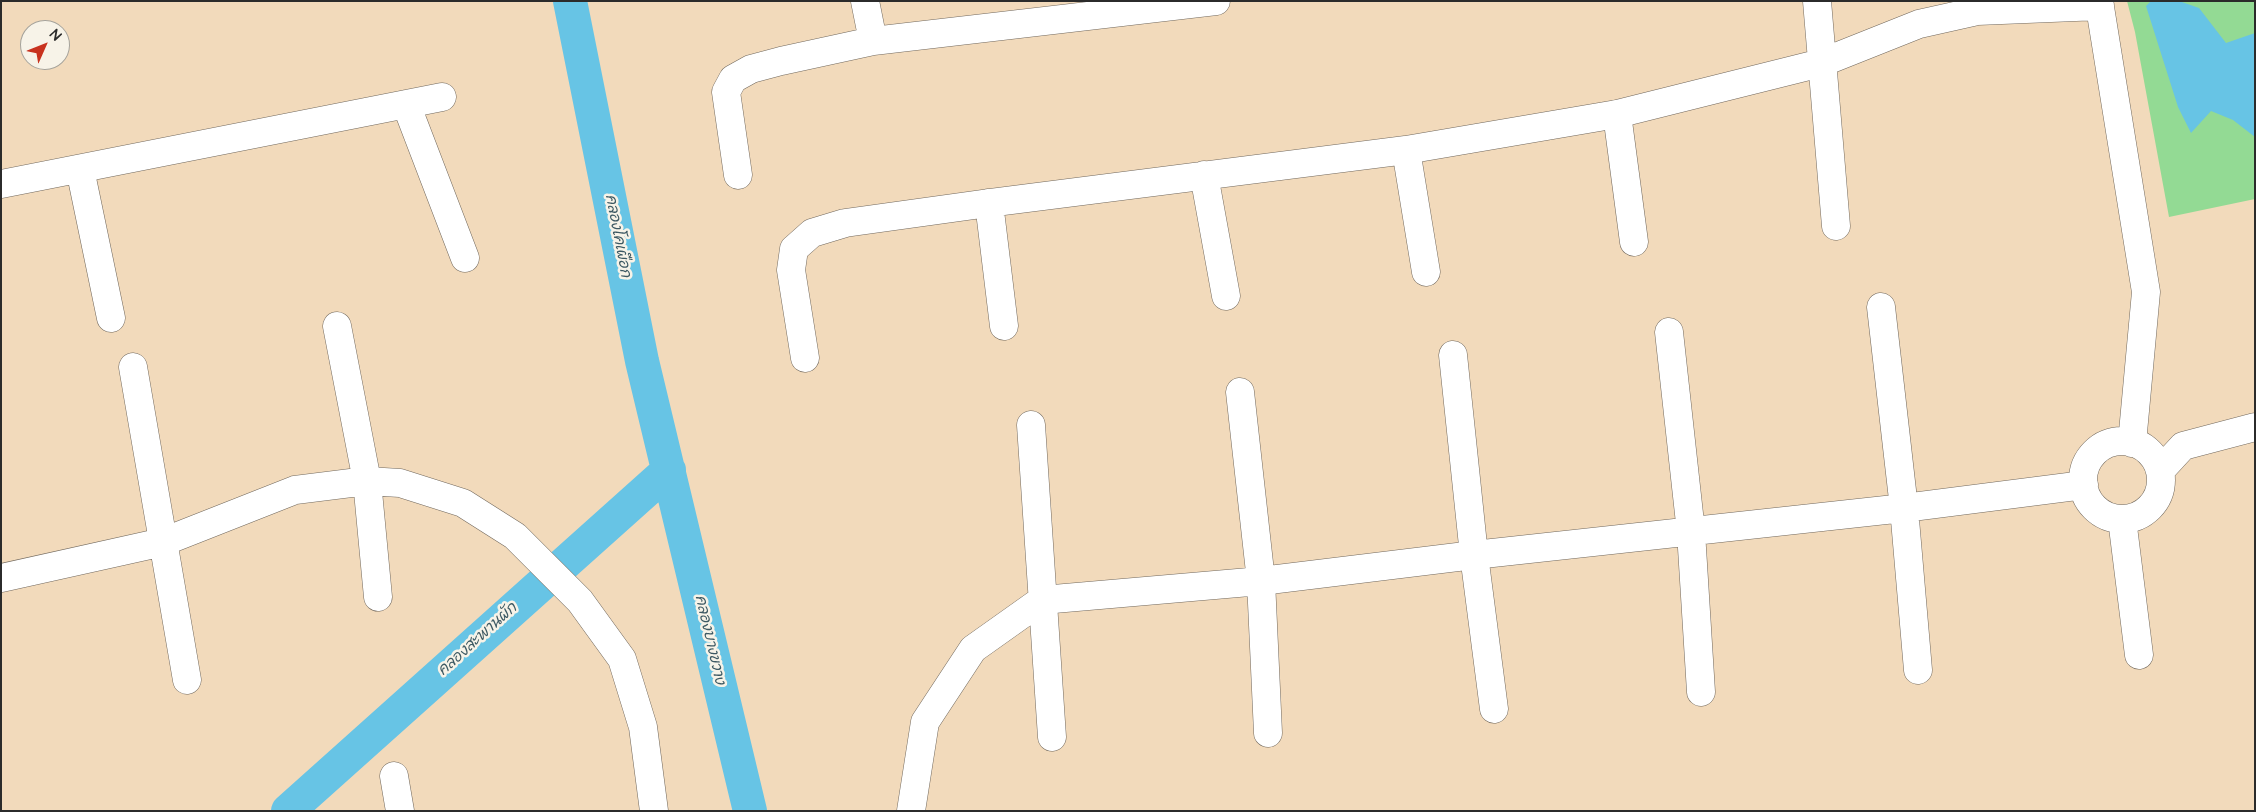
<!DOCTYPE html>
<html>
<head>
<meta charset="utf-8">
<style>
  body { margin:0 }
  #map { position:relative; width:2256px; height:812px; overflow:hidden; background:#f2dabb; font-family:"Architects Daughter",sans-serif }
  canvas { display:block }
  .frame { position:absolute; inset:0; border:2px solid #2b2b2b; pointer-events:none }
  .north { position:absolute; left:20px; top:20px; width:50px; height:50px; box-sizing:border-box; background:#f7f3e8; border:1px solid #a5a39c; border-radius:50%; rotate:46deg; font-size:14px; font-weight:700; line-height:20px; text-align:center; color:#2b2b2b }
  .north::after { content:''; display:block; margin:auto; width:18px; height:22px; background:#c8321e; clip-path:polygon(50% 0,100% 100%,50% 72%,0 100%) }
</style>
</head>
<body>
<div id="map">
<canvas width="2256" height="812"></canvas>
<div class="frame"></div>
<div class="north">N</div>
</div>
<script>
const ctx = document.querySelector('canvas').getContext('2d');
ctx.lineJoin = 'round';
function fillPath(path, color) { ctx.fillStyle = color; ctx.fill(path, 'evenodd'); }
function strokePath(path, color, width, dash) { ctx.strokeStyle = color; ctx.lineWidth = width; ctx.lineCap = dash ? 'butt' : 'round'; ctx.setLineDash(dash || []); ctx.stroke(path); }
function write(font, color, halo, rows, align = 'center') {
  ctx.font = font + ' "Architects Daughter","Playpen Sans Thai",sans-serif'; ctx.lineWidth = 5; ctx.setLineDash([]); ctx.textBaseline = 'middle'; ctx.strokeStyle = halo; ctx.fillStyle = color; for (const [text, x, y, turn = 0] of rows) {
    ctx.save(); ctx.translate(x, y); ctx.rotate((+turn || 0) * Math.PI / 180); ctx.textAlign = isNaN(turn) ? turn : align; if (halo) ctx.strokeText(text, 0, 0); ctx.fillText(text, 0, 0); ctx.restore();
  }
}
const green = new Path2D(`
  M2127,1H2255V199L2169,217L2135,32Z`);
const water = new Path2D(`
  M2151,1H2179L2199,8L2226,43L2255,33V137L2233,120L2211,111L2191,133L2178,107L2146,6Z`);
const canal = new Path2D(`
  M570,1L642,361L750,811
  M288,811L669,470`);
const minor = new Path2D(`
  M865,1L873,41L1216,1
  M1817,1L1836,226
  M2099,1L2146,292L2132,443
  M406,104L465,258
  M1617,114L1634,242
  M1406,150L1426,272
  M80,169L111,318
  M738,175L726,92L733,79L751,69L781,61L873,41
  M1204,175L1226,296
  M1,184L442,97
  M989,203L1004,326
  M1881,307L1904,508L1918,670
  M337,326L367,481L378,597
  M1669,332L1691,532L1701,692
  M1453,355L1474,555L1494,709
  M805,358L791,270L794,249L812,233L845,223L989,203L1406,150L1617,114L1821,63L1919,24L1977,11L2100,6
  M133,367L187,680
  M1240,392L1261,581L1268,733
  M1031,425L1052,737
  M2083 480a39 39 0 1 1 78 0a39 39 0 1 1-78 0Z
  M2160,471L2183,446L2255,427
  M2122,519L2139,655
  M1,578L163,542L295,490L367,481L400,483L463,503L515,536L580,601L622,659L643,727L654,811
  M394,776L400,811
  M911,811L925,722L973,649L1042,600L1261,581L1474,555L1904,508L2084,485`);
const waterNames = [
  ["คลองโคเผือก",617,236,79],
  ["คลองสะพานผัก",478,640,-42],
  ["คลองบางขวาง",709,640,77]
];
fillPath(green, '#93da94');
fillPath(water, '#67c4e5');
strokePath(canal, '#67c4e5', 34);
strokePath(minor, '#71685d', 29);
strokePath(minor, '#fff', 28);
write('italic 15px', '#3d5963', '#f7f3e8', waterNames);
</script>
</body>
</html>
